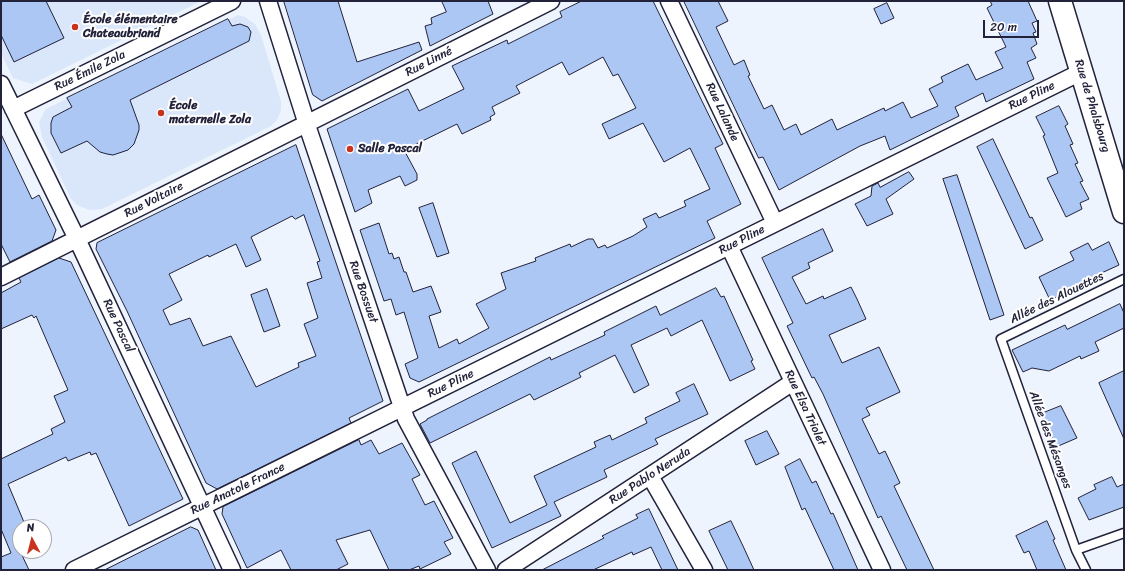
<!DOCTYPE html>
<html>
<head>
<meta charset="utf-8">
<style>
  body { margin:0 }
  #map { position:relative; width:1125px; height:571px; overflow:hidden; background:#eef4fd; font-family:Sriracha,sans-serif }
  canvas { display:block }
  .frame { position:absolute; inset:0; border:2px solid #22223b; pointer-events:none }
  .north { position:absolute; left:12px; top:519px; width:40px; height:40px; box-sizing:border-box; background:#fff; border:1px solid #a7a7b1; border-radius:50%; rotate:353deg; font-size:11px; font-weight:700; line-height:16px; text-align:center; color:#22223b }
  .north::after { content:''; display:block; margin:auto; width:14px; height:18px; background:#c8321e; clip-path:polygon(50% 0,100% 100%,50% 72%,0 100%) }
  .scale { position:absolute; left:983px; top:20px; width:56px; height:18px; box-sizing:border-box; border:2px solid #22223b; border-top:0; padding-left:5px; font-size:12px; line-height:14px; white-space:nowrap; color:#22223b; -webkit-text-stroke:3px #fff; paint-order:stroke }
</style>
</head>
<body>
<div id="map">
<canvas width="1125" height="571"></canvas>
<div class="frame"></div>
<div class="north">N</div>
<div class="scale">20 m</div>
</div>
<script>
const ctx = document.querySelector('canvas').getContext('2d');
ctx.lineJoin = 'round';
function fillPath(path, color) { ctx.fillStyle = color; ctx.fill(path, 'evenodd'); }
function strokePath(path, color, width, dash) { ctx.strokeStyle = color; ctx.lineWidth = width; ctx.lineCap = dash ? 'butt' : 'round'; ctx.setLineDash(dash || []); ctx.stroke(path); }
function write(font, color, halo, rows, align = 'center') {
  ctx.font = font + ' Sriracha,sans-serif'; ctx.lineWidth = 4; ctx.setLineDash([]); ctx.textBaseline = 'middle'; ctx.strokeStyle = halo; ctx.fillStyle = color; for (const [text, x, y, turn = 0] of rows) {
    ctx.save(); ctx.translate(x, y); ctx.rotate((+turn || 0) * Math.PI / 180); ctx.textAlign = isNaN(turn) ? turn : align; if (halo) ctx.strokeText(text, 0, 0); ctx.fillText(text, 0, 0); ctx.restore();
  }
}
const built = new Path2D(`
  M1,1H201L32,84L13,78L1,53Z
  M238,15L245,17L255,24L261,35L281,101V110L277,120L271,126L102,209L89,210L77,205L71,199L42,137L39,122L46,109Z`);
const building = new Path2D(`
  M1,1H46L64,38L14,62L1,35Z
  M284,1H338L357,62L419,42L422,50L322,101L313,95Z
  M442,1H488L493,14L430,46L425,26L432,24L431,18L446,12Z
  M582,1H653L723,144L715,148L741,204L707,221L715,238L419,382L410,378L405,364L418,358L404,312L396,315L391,299L384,301L360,230L379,223L389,254L392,253L394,259L399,257L404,272H406L413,292L431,286L441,312L429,316L439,348L457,339L459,344L489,328L476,304L506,289L501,273L536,261L535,258L570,244L571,247L588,239H593L598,248L605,245L607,248L633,236L647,227L643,219L656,213L659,218L686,206L684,201L710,189L690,148L664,162L643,123L609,139L602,124L636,108L618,74L613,76L603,57L569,75L562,62L516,86L520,93L492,107L495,114L490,117L491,120L462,134L457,124L404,150L417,174V180L405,186L400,176L368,190L372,203L355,212L327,129L408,89L419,111L464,89L452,66L507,40L508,44L562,17L560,12Z
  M684,1H718L728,21L716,27L734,65L744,60L750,75L748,76L764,109L772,105L784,130L796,124L801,135L832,119L837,130L884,108L885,111L903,102L911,118L938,106L929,89L943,82L941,77L968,64L976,80L1003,68L995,52L1006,47L987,8L992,5L990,1H1028L1037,21L1032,23L1036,32L1033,33L1037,44L1031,48L1036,58L1027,62L1034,79L986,102L983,93L955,107L959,116L890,150L885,136L860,146L779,190L763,157L759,158Z
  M887,3L894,18L881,24L874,9Z
  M228,19L232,26L240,24L248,27L251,32L249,41L130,100L139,125V130L134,144L128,150L113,155L107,154L100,152L87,141L61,153L51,133V123L53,117L72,107L67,98Z
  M1059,106L1068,124L1065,126L1073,144L1070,145L1078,163L1075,164L1083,181L1080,182L1089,199L1080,203L1082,209L1066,217L1047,178L1058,173L1043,136L1045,135L1036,117Z
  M1,134L32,199L39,195L56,230L52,241L10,262L1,244Z
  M993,139L1030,218L1032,217L1043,240L1025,249L977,147Z
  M296,145L383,401L349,418L351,423L217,489L206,483L127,311L96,249L97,243ZM304,215L320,261L317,262L322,278L307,283L318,318L304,324L316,356L298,363L299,367L256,387L231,336L203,346L190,318L170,325L163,310L182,300L169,274L208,255L209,257L236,244L246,267L261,260L251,237L292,216L295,219Z
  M909,172L914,179L886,199L893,214L867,226L855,204L871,196L872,186L878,183L880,187Z
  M957,175L1004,315L990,320L943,179Z
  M433,203L449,253L437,257L419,208Z
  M823,229L833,251L808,263L810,268L792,277L806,304L823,296L824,299L851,287L857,299L866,319L829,335L842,363L879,347L900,392L866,408L870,415L862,419L879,454L885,451L900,483L894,486L934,570H907L881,516L878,518L823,394L814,377L812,378L787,326L793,323L762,258Z
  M1109,242L1119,265L1084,281L1085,284L1050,300L1039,277L1074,260L1070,252L1088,243L1092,250Z
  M59,258L71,262L183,499L129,526L96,453L91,455L90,452L68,461L66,457L8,484L26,527H20V551L29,570H1V557L11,553L1,529V459L53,434L51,429L65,422L54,396L68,390L36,316L34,318L32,315L1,329V293L21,282L19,278Z
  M716,288L721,297L724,296L753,360L751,361L755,369L730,381L702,320L671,336L667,328L631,345L649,385L634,393L615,355L579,373L581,377L534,400L530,394L430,443L420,424L427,420V419L550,357L551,360L605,335L604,332L656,306L660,315Z
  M267,289L280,326L264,332L251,295Z
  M1120,304L1124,313V328L1095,342L1099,351L1081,359L1080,356L1049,371L1032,368L1023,372L1012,350L1065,325L1067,329Z
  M1124,371V439L1099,383Z
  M694,384L708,414L655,439L658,444L604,470L607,477L554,502L561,516L492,548L452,463L476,451L510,523L547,505L534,476L596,447L594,442L610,435L612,440L647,423L645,418L680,401L676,393Z
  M1061,406L1077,438L1056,447L1041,414Z
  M767,431L779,454L756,465L745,441Z
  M359,440L361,445L371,440L379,454L402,443L420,475L412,479L425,505L434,501L453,538L444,542L451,554L420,569L419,566L409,570H389L370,530L336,540L348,564L336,570H291L281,550L247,568L222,514L223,507Z
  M800,459L812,483L816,481L831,514L833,513L858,570H834L805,508L802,510L785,467Z
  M1112,477L1117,487L1124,484V507L1089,520L1078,498L1096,489L1094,485Z
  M649,509L678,570H662L651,547L633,555L632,552L593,570H542L604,538L602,536L638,518L636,515Z
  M731,521L743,546L754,570H728L709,531Z
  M1047,521L1055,539L1053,540L1066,570H1037L1029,551L1024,553L1016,536Z
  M191,527L198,530L216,570H105Z`);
const lane = new Path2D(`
  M1076,550L1124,533
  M1086,570L1076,550L1001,339L1124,279`);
const street = new Path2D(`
  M268,1L309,131L406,419L487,570
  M669,1L775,223
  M1,84L77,239L232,570
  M13,109L232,1
  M729,246L882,570
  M1,277L551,1
  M650,476L704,570
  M74,570L1081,72
  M506,570L793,382`);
const secondary = new Path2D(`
  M1060,1L1124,212`);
const markers = [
  [75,27,4,"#c8321e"],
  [161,113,4,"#c8321e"],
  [350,149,4,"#c8321e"]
];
const poiNames = [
  ["École élémentaire",83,20],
  ["Chateaubriand",83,34],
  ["École",169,106],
  ["maternelle Zola",169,120],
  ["Salle Pascal",358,149]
];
const streetNames = [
  ["Rue Linné",429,62,-27],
  ["Rue Émile Zola",90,71,-26],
  ["Rue Pline",1032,96,-26],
  ["Rue de Phalsbourg",1092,106,73],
  ["Rue Lalande",722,112,65],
  ["Rue Voltaire",154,200,-27],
  ["Rue Pline",742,240,-27],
  ["Rue Bossuet",363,292,71],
  ["Allée des Alouettes",1057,298,-26],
  ["Rue Pascal",118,326,65],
  ["Rue Pline",451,384,-26],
  ["Rue Elsa Triolet",805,408,65],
  ["Allée des Mésanges",1050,440,70],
  ["Rue Pablo Neruda",650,476,-33],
  ["Rue Anatole France",238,489,-26]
];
fillPath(built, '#dae6fa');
fillPath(building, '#acc7f4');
strokePath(building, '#22223b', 1);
strokePath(lane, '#22223b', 11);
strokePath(street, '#22223b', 19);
strokePath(secondary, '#22223b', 25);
strokePath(lane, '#fff', 8);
strokePath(street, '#fff', 16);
strokePath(secondary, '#fff', 22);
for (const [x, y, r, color] of markers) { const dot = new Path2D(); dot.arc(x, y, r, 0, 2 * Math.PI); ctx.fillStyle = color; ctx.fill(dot); strokePath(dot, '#fff', 1.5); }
write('bold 12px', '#22223b', '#fff', poiNames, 'left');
write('12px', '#22223b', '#fff', streetNames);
</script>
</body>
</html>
